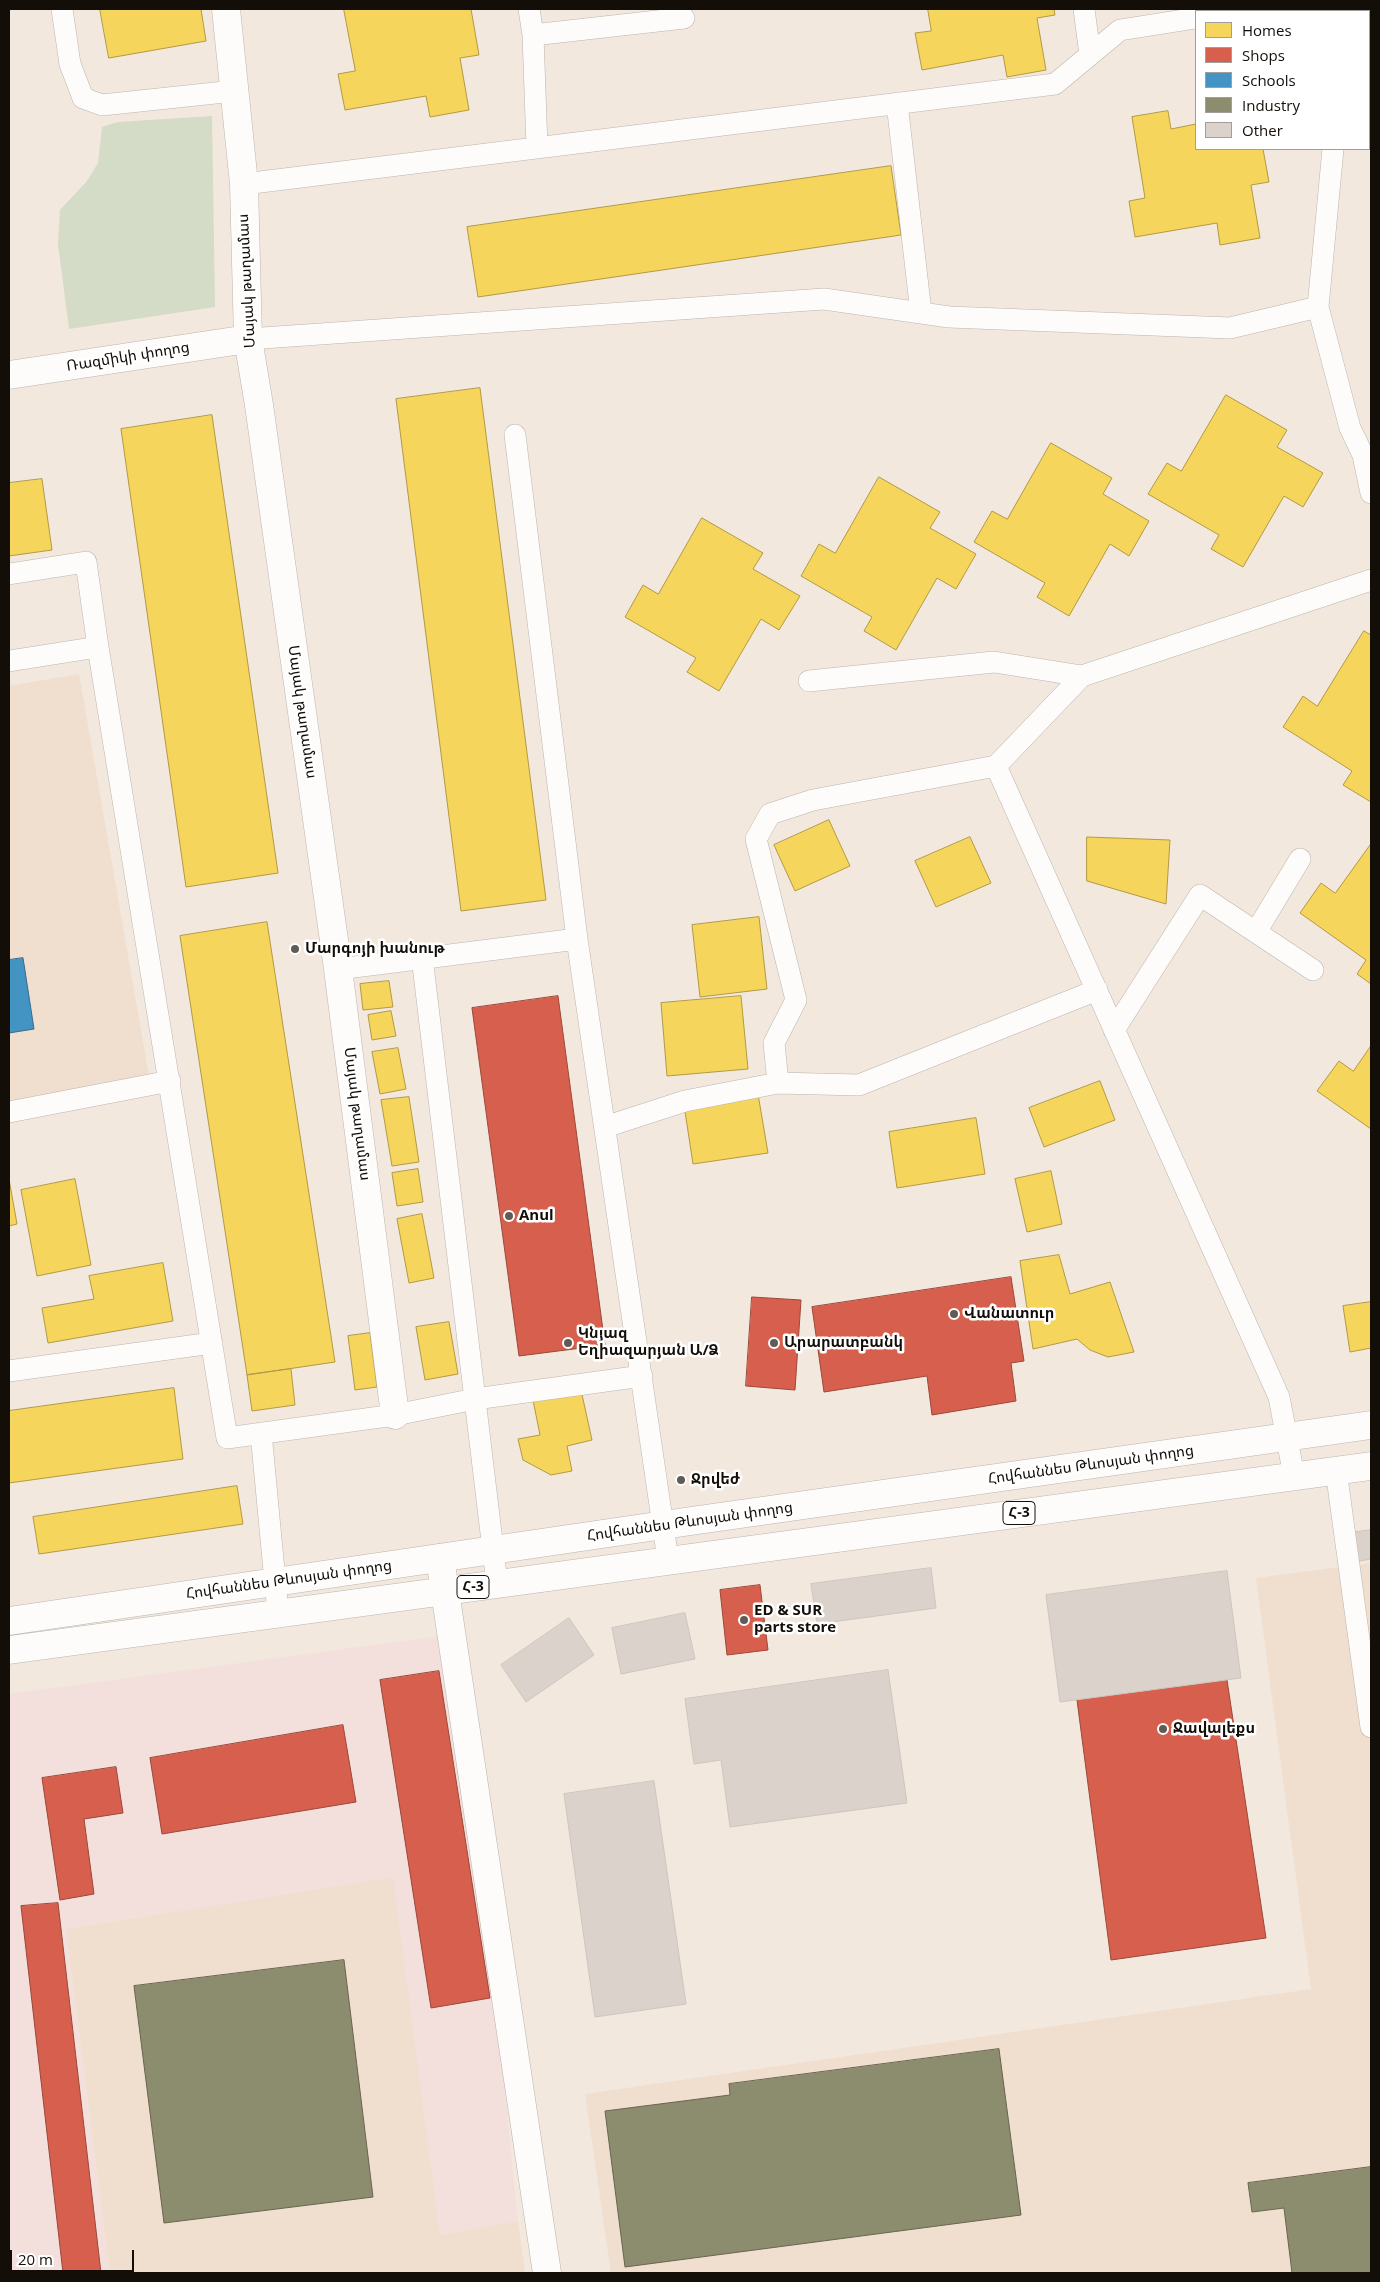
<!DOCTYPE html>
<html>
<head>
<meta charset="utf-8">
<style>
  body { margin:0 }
  #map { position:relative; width:1380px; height:2282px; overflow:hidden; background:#f2e8de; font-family:"Open Sans",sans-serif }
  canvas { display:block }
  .frame { position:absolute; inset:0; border:10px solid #140e09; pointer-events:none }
  .legend { position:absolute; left:1195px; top:10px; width:175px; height:140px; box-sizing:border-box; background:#fff; border:1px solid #a19f9d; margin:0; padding:6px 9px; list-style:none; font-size:15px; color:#140e09 }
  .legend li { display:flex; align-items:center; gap:10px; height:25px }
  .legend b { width:25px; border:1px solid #a19f9d }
  .scale { position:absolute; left:10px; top:2250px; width:124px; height:22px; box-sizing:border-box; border:2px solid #140e09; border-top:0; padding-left:6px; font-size:15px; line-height:18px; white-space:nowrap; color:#140e09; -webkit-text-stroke:4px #fff; paint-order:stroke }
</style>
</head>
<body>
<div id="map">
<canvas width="1380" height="2282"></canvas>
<div class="frame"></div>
<ul class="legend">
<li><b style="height:14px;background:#f6d55c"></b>Homes</li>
<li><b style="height:14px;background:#d6604d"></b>Shops</li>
<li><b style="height:14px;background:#4393c3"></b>Schools</li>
<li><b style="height:14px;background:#8c8c6e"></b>Industry</li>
<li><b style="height:14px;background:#dad2cb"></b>Other</li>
</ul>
<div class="scale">20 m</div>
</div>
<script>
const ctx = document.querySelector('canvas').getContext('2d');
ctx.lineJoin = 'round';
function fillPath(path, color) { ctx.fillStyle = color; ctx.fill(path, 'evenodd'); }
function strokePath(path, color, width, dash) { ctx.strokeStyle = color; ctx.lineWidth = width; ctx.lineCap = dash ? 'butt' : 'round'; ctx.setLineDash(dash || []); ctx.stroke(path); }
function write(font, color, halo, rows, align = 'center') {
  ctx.font = font + ' "Open Sans","Noto Sans Armenian",sans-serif'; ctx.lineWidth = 5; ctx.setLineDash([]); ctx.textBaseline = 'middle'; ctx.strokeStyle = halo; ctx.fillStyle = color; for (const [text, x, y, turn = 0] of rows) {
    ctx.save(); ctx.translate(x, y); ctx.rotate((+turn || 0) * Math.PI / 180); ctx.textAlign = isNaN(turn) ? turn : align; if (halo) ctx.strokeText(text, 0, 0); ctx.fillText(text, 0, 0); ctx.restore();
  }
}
const commercial = new Path2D(`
  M440,1636L496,1999L518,2221L440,2235L392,1877L66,1929L110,2273H9V1694Z`);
const built = new Path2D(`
  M79,674L150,1082L9,1107V686Z
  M1371,1563V2273H611L585,2094L1311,1989L1256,1578Z
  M393,1877L440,2235L518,2221L525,2273H110L66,1929Z`);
const green = new Path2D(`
  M212,116L215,307L69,329L58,244L60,210L87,181L98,163L102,127L118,122Z`);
const homes = new Path2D(`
  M100,9H201L206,41L109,58Z
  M344,9H471L479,55L460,58L469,110L430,117L426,96L345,110L338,74L355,71Z
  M928,9H1054L1055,15L1037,18L1046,70L1007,77L1003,55L922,70L915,33L931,31Z
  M1168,111L1171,129L1196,124V149H1263L1269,182L1251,185L1260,238L1220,245L1217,223L1135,237L1129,201L1145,198L1132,117Z
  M891,166L901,235L478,297L467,227Z
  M480,388L546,900L461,911L396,399Z
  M1226,395L1287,430L1277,447L1323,473L1303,507L1284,496L1243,567L1211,549L1219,535L1148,494L1167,463L1181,471Z
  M212,415L278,873L186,887L121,429Z
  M1051,443L1112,478L1103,494L1149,521L1129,556L1110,544L1069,616L1037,597L1045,583L974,542L992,511L1007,519Z
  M879,477L940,512L930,528L976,554L956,589L937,578L896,650L864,631L872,617L801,576L819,544L835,553Z
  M42,479L52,550L9,556V483Z
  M702,518L763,553L753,569L800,596L779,630L761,619L719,691L687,672L696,658L625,617L643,585L658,594Z
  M1364,631L1371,635V802L1343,785L1352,771L1283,727L1303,696L1317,706Z
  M829,820L850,866L795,891L774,845Z
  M970,837L991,883L936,907L915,861Z
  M1087,837L1170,840L1166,904L1087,881Z
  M1371,844V984L1357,974L1366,960L1300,913L1321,883L1335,893Z
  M759,917L767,989L700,997L692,925Z
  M267,922L335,1362L247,1375L180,936Z
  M389,981L393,1007L363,1010L360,984Z
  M741,996L748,1069L667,1076L661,1003Z
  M391,1011L396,1036L372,1040L368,1015Z
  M1371,1046V1129L1317,1091L1339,1061L1353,1071Z
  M398,1048L406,1089L380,1094L372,1052Z
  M1100,1081L1115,1120L1044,1147L1029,1108Z
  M758,1094L768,1153L693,1164L684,1105Z
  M409,1097L419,1162L392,1166L381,1100Z
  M976,1118L985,1174L897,1188L889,1132Z
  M418,1169L423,1202L397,1206L392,1173Z
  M1051,1171L1062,1224L1027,1232L1015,1179Z
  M9,1179L17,1224L9,1226Z
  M75,1179L91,1265L37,1276L21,1190Z
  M422,1214L434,1278L409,1283L397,1219Z
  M1059,1255L1070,1294L1110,1282L1134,1352L1108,1357L1090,1350L1077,1339L1033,1349L1020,1261Z
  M163,1263L173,1321L48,1343L42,1308L94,1299L89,1276Z
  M1371,1302V1348L1350,1352L1343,1306Z
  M449,1322L458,1374L425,1380L416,1327Z
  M370,1333L377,1387L355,1390L348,1336Z
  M291,1369L295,1405L252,1411L247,1375Z
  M174,1388L183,1459L9,1483V1411Z
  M581,1390L592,1440L567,1446L572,1471L551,1475L523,1460L518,1439L540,1435L533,1400Z
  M237,1486L243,1524L39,1554L33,1517Z`);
const shops = new Path2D(`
  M558,996L605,1345L519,1356L472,1008Z
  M1011,1277L1024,1361L1011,1363L1016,1401L932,1415L927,1376L824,1392L812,1307Z
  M752,1297L801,1300L795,1390L746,1386Z
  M760,1585L768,1650L727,1655L720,1590Z
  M439,1671L490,1998L431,2008L380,1680Z
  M1227,1680L1266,1938L1111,1960L1077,1700Z
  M343,1725L356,1802L162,1834L150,1758Z
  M116,1767L123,1813L84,1819L94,1894L60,1900L42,1778Z
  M58,1903L101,2273H63L21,1906Z`);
const schools = new Path2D(`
  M23,958L34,1029L9,1033V960Z`);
const industry = new Path2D(`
  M344,1960L373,2197L164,2223L134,1986Z
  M999,2049L1021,2215L625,2267L605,2111L730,2095L729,2084Z
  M1371,2167V2273H1292L1284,2208L1252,2212L1248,2183Z`);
const building = new Path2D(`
  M1371,1530V1559L1354,1562L1350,1533Z
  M931,1568L936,1608L817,1624L811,1584Z
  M1227,1571L1241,1678L1060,1702L1046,1595Z
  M685,1613L695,1659L621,1674L612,1628Z
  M569,1618L594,1655L526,1702L501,1665Z
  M888,1670L907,1803L730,1827L721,1760L694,1764L685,1699Z
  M654,1781L686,2004L595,2017L564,1794Z`);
const service = new Path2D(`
  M62,9L70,64L83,98L102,105L234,91
  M529,9L533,35L684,18
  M1084,9L1090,55
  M1338,9L1339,11
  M1239,11L1255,9
  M533,35L537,147
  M897,103L921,313
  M244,184L1055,84L1120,30L1196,18
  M1318,307L1333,149
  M248,339L824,299L949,317L1230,328L1318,307L1350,428L1363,455L1371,493
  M515,435L577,939
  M9,574L86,562L98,647
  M9,661L98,647L227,1438L395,1415L475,1399L642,1376
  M809,681L994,662L1082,676
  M996,766L813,800L770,814L756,839L796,1000L774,1043L778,1083L859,1085L1097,990
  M1256,932L1300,859
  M422,957L497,1583
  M338,969L577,939L668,1560
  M1114,1030L1200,895L1313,970
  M9,1112L170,1081
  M605,1127L685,1101L778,1083
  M9,1371L212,1343
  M261,1433L278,1613
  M1336,1470L1371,1727
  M1294,1476L1279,1397L996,766L1082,676L1371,580`);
const minor = new Path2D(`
  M226,9L244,184L248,339L259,405L338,969L395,1415
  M9,375L248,339
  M440,1558L547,2273`);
const primary = new Path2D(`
  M9,1621L691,1521L1371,1425
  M9,1650L1371,1466`);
const markers = [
  [295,949,5,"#625a54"],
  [509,1216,5,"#625a54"],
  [954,1314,5,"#625a54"],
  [568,1343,5,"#625a54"],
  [774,1343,5,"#625a54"],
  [681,1480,5,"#625a54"],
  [744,1620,5,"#625a54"],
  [1163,1729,5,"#625a54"]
];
const shields = [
  [1019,1513,32],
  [473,1587,32]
];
const shieldNames = [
  ["Հ-3",1019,1513],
  ["Հ-3",473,1587]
];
const streetNames = [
  ["Մայակ թաղամաս",247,281,-93],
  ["Ռազմիկի փողոց",128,357,-9],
  ["Մայակ թաղամաս",302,712,82],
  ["Մայակ թաղամաս",357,1114,83],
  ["Հովհաննես Թևոսյան փողոց",1091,1465,-8],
  ["Հովհաննես Թևոսյան փողոց",690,1522,-8],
  ["Հովհաննես Թևոսյան փողոց",289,1580,-8]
];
const poiNames = [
  ["Մարգոյի խանութ",305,949],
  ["Anul",519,1216],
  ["Վանատուր",964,1314],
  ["Կնյազ",578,1334],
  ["Եղիազարյան Ա/Ձ",578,1351],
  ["Արարատբանկ",784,1343],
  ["Ջրվեժ",691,1480],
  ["ED & SUR",754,1611],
  ["parts store",754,1628],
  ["Ջավալեքս",1173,1729]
];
fillPath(commercial, '#f3e0dd');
fillPath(built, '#f0dece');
fillPath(green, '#d4dbc7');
fillPath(homes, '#f6d55c');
strokePath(homes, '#b29943', 1);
fillPath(shops, '#d6604d');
strokePath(shops, '#9c4739', 1);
fillPath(schools, '#4393c3');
strokePath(schools, '#356b8b', 1);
fillPath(industry, '#8c8c6e');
strokePath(industry, '#686650', 1);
fillPath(building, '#dad2cb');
strokePath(building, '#cdc5be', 1);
strokePath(service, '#bcb4ad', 22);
strokePath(minor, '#bcb4ad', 29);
strokePath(primary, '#bcb4ad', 29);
strokePath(service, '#fdfcfa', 21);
strokePath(minor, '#fdfcfa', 28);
strokePath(primary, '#fdfcfa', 28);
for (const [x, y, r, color] of markers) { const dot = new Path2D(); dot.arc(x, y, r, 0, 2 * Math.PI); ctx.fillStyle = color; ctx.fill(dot); strokePath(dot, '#fff', 2); }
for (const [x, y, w] of shields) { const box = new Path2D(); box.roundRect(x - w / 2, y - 11.5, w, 23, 4); ctx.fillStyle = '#fff'; ctx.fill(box); strokePath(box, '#140e09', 1); }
write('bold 14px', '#140e09', null, shieldNames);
write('15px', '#140e09', '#fff', streetNames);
write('bold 15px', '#140e09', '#fff', poiNames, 'left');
</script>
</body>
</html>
